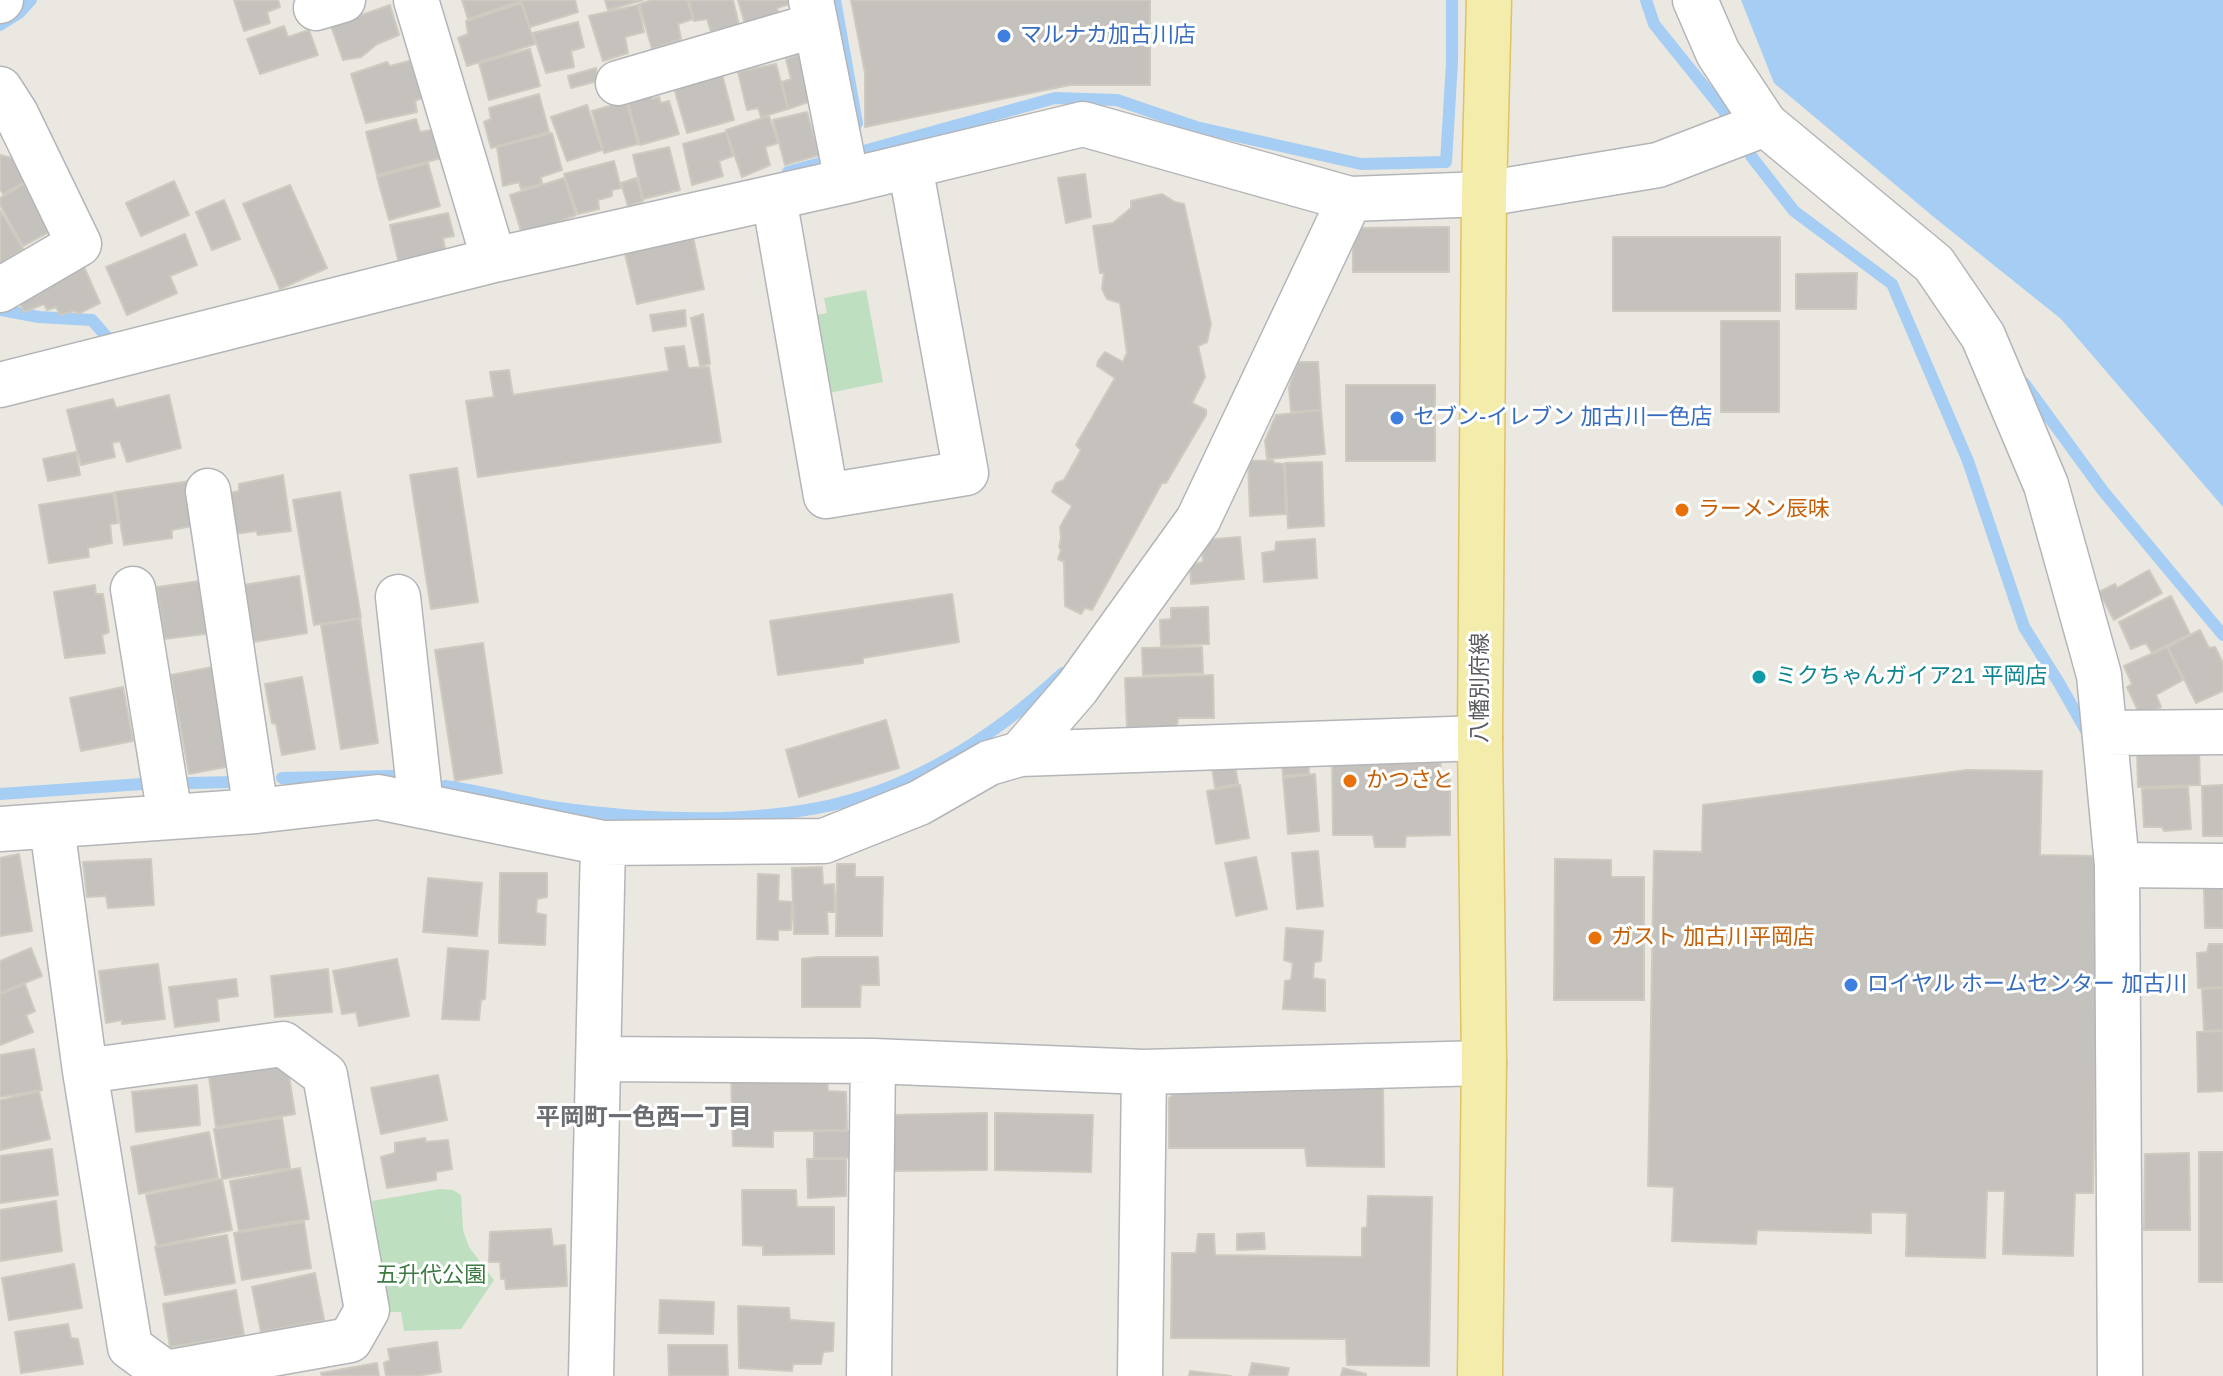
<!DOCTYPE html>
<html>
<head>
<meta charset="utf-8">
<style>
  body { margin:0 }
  canvas { display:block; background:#eae8e0 }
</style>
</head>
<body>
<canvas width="2223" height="1376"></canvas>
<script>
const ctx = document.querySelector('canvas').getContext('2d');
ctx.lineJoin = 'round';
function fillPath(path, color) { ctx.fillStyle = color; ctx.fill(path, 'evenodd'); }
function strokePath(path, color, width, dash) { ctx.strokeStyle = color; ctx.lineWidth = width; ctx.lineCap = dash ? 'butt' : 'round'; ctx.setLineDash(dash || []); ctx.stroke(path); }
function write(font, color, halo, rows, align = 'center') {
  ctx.font = font + ' Helvetica,"Noto Sans JP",sans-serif'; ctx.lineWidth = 6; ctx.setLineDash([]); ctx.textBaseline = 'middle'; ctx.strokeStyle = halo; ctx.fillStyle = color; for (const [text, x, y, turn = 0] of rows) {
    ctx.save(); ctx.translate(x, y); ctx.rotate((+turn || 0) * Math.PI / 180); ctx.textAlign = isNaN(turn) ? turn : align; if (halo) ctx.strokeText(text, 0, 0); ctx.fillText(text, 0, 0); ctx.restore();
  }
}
const green = new Path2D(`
  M866,290L883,382L824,394L810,316L827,313L824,298Z
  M440,1189L453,1190L461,1195L463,1230L469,1247L494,1280L461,1329L404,1331L401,1312H389L372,1201Z`);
const water = new Path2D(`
  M1741,0H2223V507L2061,319L1935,218L1774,83Z`);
const stream = new Path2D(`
  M835,0L857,123
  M1646,0L1654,24L1732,121
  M0,25L19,13L31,0
  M1751,156L1794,211L1892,284L1968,461L2024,627L2059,683L2088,734
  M788,172L1055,98L1117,100L1196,127L1361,164L1446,162L1452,62V0
  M0,310L39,317L92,320L112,343L117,342
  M2024,383L2103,491L2223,635
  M282,778L394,776
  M189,783L232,782
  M445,786C481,791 516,801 552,807C643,820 742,825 832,805C920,785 998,733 1063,673
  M0,794L142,784`);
const building = new Path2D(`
  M234,0H278L280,7L267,12L270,23L244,31Z
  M462,0H519L520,1L468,19Z
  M521,0H575L578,12L530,27Z
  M605,0H643L608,10Z
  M652,0H687L693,19L678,24L681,39L652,49L639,4Z
  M689,0H733L739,25L711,32L707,19L694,21Z
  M738,0H801L777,8L780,18L745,24Z
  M851,0H1150V85H1070L865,127V73Z
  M521,3L535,44L467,66L458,38L468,34L466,21Z
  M390,5L399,35L377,44L361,57L343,60L331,26Z
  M638,5L644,32L625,37L628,53L603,61L589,16Z
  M578,22L584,47L571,51L574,67L546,73L533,33Z
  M284,26L288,37L309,30L318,55L260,74L247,39Z
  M530,49L540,86L489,100L479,63Z
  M806,52L820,98L788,109L782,82L791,79L786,59Z
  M413,60L424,97L415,101L417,112L366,123L351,74L387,62L390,66Z
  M776,64L788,109L761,117L758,108L747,110L738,72Z
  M596,68L598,81L571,88L568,76Z
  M722,74L734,120L687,133L674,88Z
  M539,94L549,132L491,148L484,122L491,119L489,108Z
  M650,94L652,99L659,97L661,103L669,101L679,134L640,145L627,100Z
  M626,101L638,144L604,153L592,111Z
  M587,105L602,150L567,161L551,117Z
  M807,112L819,155L785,165L773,120Z
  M769,116L778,143L765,147L770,165L742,177L726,130Z
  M416,119L420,132L438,129L445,157L377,175L366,132Z
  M726,132L733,156L719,161L723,176L692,185L683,144Z
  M552,133L562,170L541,177L542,184L521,189L519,182L503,186L497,147Z
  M669,147L680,190L643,199L633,155Z
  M0,155L12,158L25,182L3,194L0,189Z
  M614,161L621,188L612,190V196L598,200L599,209L578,214L564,174Z
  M428,163L440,206L389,220L377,177Z
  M1085,174L1091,217L1066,223L1058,178Z
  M564,178L576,215L534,231H521L510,195Z
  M636,178L643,201L628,206L621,183Z
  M174,181L189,215L141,236L126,203Z
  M24,184L51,231L23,246L0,205V198Z
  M290,185L327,268L280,289L243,204Z
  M1162,194L1175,202L1184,204L1211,324L1207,342L1198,346L1205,377L1192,403L1206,410V415L1166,483H1162L1092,610L1085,608L1081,614L1065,606L1064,562L1058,559L1061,550L1059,547L1061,538L1060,527L1072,506L1052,492L1056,483L1064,480L1081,450L1076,445L1115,378L1097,366L1098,361L1105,352L1123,362L1127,353L1120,303L1107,299L1102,289L1104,273H1100L1093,226L1113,223L1131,208V201Z
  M224,200L240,239L212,250L196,212Z
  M0,210L23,249L0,264Z
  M448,213L454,236L443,238L446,254L399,264L390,225Z
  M1449,227V272H1353V228Z
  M185,234L197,265L170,276L177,293L127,315L106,267Z
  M693,237L704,289L637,304L625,254Z
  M1613,237H1780V311H1613Z
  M84,267L100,303L78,314L75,311L60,315L56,307L47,310L44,304L24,312L17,298Z
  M1857,273L1856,309H1796V274Z
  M685,310L686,326L653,331L650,315Z
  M703,314L710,364L700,366L691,318Z
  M1721,321H1779V412H1721Z
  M684,346L688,368L709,367L721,442L478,477L466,401L494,397L490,372L509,370L513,395L669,371L665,348Z
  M1298,362H1318L1321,410L1291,412L1289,387Z
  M1346,385H1435V461H1346Z
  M169,395L181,448L127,462L120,441L112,443L115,457L81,465L67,410L113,399L116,408Z
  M1321,410L1325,454L1267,459L1265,441L1276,415Z
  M76,452L80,475L48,481L43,459Z
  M1273,460L1274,463L1284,464L1286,514L1250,516L1248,461Z
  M1322,462L1324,526L1288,528L1285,463Z
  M457,468L478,602L431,609L410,475Z
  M283,475L291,531L258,535L256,531L235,534L230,493L239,491V484Z
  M190,481L197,525L172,530V538L124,545L115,492Z
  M340,492L361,618L314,625L293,500Z
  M113,493L118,523L110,524L112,543L88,548L89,557L49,563L39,505Z
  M1240,537L1244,579L1191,584L1190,565L1203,562L1202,540Z
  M1315,539L1317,578L1264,582L1262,553L1275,551L1276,542Z
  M2149,570L2162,593L2114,620L2099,592L2115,584L2117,588Z
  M299,576L307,633L253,642L244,585Z
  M207,580L213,633L164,639L157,587Z
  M95,585L96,594H103L109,632L102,635L105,653L65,658L54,592Z
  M952,594L959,642L863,658V663L778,675L770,621Z
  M2171,596L2190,634L2152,653L2146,643L2131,649L2119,622Z
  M1208,607L1209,644L1161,646L1160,620L1171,619V608Z
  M360,619L378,743L341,749L321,625Z
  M2200,630L2209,648L2215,647L2223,663V691L2196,703L2168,647Z
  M483,643L502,773L455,781L435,650Z
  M1202,647L1203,673L1143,675L1142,648Z
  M2167,647L2183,680L2156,695L2161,707L2140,715L2127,687L2132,684L2124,666Z
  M213,667L231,766L189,774L171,675Z
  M1213,675L1214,718H1178L1177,727L1127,728L1125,678Z
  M302,677L315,749L282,755L276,724L272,723L265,684Z
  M123,687L133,741L81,751L70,698Z
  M886,720L899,768L799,797L786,750Z
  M2199,750L2200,785L2138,787L2137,753Z
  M1440,754L1441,779L1450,780V835L1406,836L1405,847H1375L1373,835H1333L1332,756Z
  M1308,759L1309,774L1283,776L1282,760Z
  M1235,764L1238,784L1215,788L1212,767Z
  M1967,770L2042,771L2040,855L2100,856L2093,1193H2075L2073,1256L2003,1254L2005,1191H1987L1985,1258L1906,1256L1907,1213L1871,1212V1233L1757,1230L1756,1244L1672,1241L1674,1187L1648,1186L1654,851L1702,852L1703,805Z
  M1315,774L1319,831L1288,834L1283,778Z
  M1240,785L1249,838L1216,844L1207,791Z
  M2223,785V836H2203L2202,786Z
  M2188,787L2191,829L2164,831L2162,827H2144L2142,789Z
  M1318,851L1323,906L1297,909L1292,853Z
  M19,854L32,931L0,936V858Z
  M1256,857L1267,909L1236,916L1225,863Z
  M151,859L154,905L108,908L106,896L87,897L83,862Z
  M1555,859L1611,860V877H1644V1000H1554Z
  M837,864H855V877H883L882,936H836Z
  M822,867L823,885L834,884L835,912H827L828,934H794L792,868Z
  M500,873H547V897L537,899L536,913L546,915L545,945L499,943Z
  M758,874L779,875L778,901L792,902L791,930H778V940L757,939Z
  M428,878L482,883L477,936L423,932Z
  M2223,888V928H2205L2204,889Z
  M1286,928L1323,931L1321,961L1314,962L1313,978L1325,980V1011L1283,1009L1285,981L1291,980L1293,963L1284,960Z
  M2209,944H2223V987L2198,988L2197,953L2207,952Z
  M31,948L42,976L0,993V961Z
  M448,948L488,951L485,999L481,1000L479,1020L442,1019Z
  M818,957H878L879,985H861L860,1007H802V959Z
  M397,959L409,1016L359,1026L356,1012L342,1014L333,971Z
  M158,964L165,1019L122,1024V1020L106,1023L99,971Z
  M328,969L332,1012L275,1017L271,976Z
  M236,979L238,996L217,999L219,1021L175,1027L169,987Z
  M25,984L35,1011L26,1015L33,1032L0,1045V994Z
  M2223,988V1030L2204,1031L2202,989Z
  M2223,1031V1091L2198,1092L2197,1032Z
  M34,1049L42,1090L0,1097V1055Z
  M282,1066L288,1070L295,1114L216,1127L209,1077Z
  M731,1074L827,1076L828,1091L846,1092L847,1130L773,1131V1147L733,1146Z
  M438,1075L447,1120L381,1134L371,1088Z
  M1383,1084L1384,1167L1307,1166L1305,1148H1169V1098L1178,1091Z
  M197,1085L200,1125L136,1132L132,1092Z
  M39,1091L50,1139L0,1150V1100Z
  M987,1113V1170L892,1171V1115Z
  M995,1113L1093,1115L1091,1172L995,1170Z
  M282,1118L290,1168L222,1179L214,1129Z
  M814,1131H849V1158H814Z
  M209,1132L218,1178L139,1194L131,1147Z
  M425,1138L426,1142L448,1140L452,1169L436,1172V1180L387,1188L381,1157L395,1153V1143Z
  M52,1149L58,1195L0,1203V1156Z
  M2199,1152H2223V1282H2199Z
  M2189,1153L2190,1230H2144L2145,1154Z
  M807,1159H846V1196L808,1198Z
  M300,1168L309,1219L239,1231L230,1181Z
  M222,1179L232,1230L157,1246L146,1195Z
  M742,1190H796L797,1207H834V1254L763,1255V1246L743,1245Z
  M1368,1196L1432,1197L1429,1366L1347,1365L1346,1339L1171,1338L1172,1253H1196L1198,1234H1214L1215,1255L1362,1257V1228L1367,1227Z
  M56,1201L62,1251L0,1261V1210Z
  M304,1222L311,1268L242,1280L234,1233Z
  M551,1229L553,1246L565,1245L567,1286L506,1289L505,1279H501L500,1262H489L490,1232Z
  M1264,1233L1265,1249L1237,1250V1234Z
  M227,1235L235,1283L165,1295L155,1247Z
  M74,1264L82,1308L9,1320L2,1278Z
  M315,1273L324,1320L261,1332L252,1287Z
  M236,1290L244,1335L170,1347L163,1304Z
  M660,1300L714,1302L713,1334L659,1333Z
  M738,1306L789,1308L790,1320L834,1323L833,1351L823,1352L821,1364H793L792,1371L739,1368Z
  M68,1324L71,1338L78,1339L83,1364L21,1373L15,1332Z
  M437,1342L441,1372L417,1376H386L384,1363L390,1360L388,1349Z
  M668,1345H727L728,1376H669Z
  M377,1363L379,1376H322L321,1373Z
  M1252,1363L1289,1368L1287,1376H1249Z
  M1343,1368L1366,1374V1376H1341Z
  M1190,1371L1231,1376H1189Z`);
const minor = new Path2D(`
  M416,0L494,260
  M811,0L847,181
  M1695,0L1718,53L1765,124L1934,264L1983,336L2046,485L2099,675L2117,865L2120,1376
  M0,1L1,0
  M316,8L343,0
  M618,83L816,25
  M0,89L16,114L79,244L0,290
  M774,198L826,496L966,473L910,166
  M0,385L494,260L847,181L1083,124L1350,199L1484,194L1658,165L1765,124
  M208,491L256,811
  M133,589L170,816
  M398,597L421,806
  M2106,733L2223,732
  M1020,754L1077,688L1198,520L1350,199
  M52,827L85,1071L130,1347L166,1373L350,1340L367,1310L325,1075L283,1044L85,1071
  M0,829L256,811L378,797L603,843L824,841L919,803L989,763L1020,754L1480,738
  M2117,865L2223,866
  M599,1059L873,1061L1144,1072L1484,1063
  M591,1376L603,843
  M869,1376L873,1061
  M1140,1376L1144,1072`);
const major = new Path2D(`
  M1480,1376L1484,1063L1480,738L1484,194L1489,0`);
const markers = [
  [1004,36,8,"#3f7fe0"],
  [1397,418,8,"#3f7fe0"],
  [1682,510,8,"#e8710a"],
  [1759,677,8,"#0f9aa8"],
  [1350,781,8,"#e8710a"],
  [1595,938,8,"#e8710a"],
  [1851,985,8,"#3f7fe0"]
];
const shopNames = [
  ["マルナカ加古川店",1020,36],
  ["セブン-イレブン 加古川一色店",1413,418],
  ["ロイヤル ホームセンター 加古川",1867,985]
];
const foodNames = [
  ["ラーメン辰味",1698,510],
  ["かつさと",1366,781],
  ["ガスト 加古川平岡店",1611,938]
];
const cultureNames = [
  ["ミクちゃんガイア21 平岡店",1775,677]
];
const streetNames = [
  ["八幡別府線",1481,688,-90]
];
const parkNames = [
  ["五升代公園",431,1276]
];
const neighbourhoodNames = [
  ["平岡町一色西一丁目",644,1118]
];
fillPath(green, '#bfdfc1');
fillPath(water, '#a6cef4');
strokePath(stream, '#a6cef4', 12);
fillPath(building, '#c5c2bd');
strokePath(building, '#cecabf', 2);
strokePath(minor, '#b3b5b9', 47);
strokePath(major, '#dfc364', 47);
strokePath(minor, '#fff', 44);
strokePath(major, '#f4ecab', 44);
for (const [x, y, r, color] of markers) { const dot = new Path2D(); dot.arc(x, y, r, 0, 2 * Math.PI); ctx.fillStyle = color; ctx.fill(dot); strokePath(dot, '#fff', 3); }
write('22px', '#366cbe', '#fff', shopNames, 'left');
write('22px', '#c56008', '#fff', foodNames, 'left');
write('22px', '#0d838f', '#fff', cultureNames, 'left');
write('22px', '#595b5f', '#fff', streetNames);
write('22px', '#3d7a43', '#fff', parkNames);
write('bold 24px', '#6a6d71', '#fff', neighbourhoodNames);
</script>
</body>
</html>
